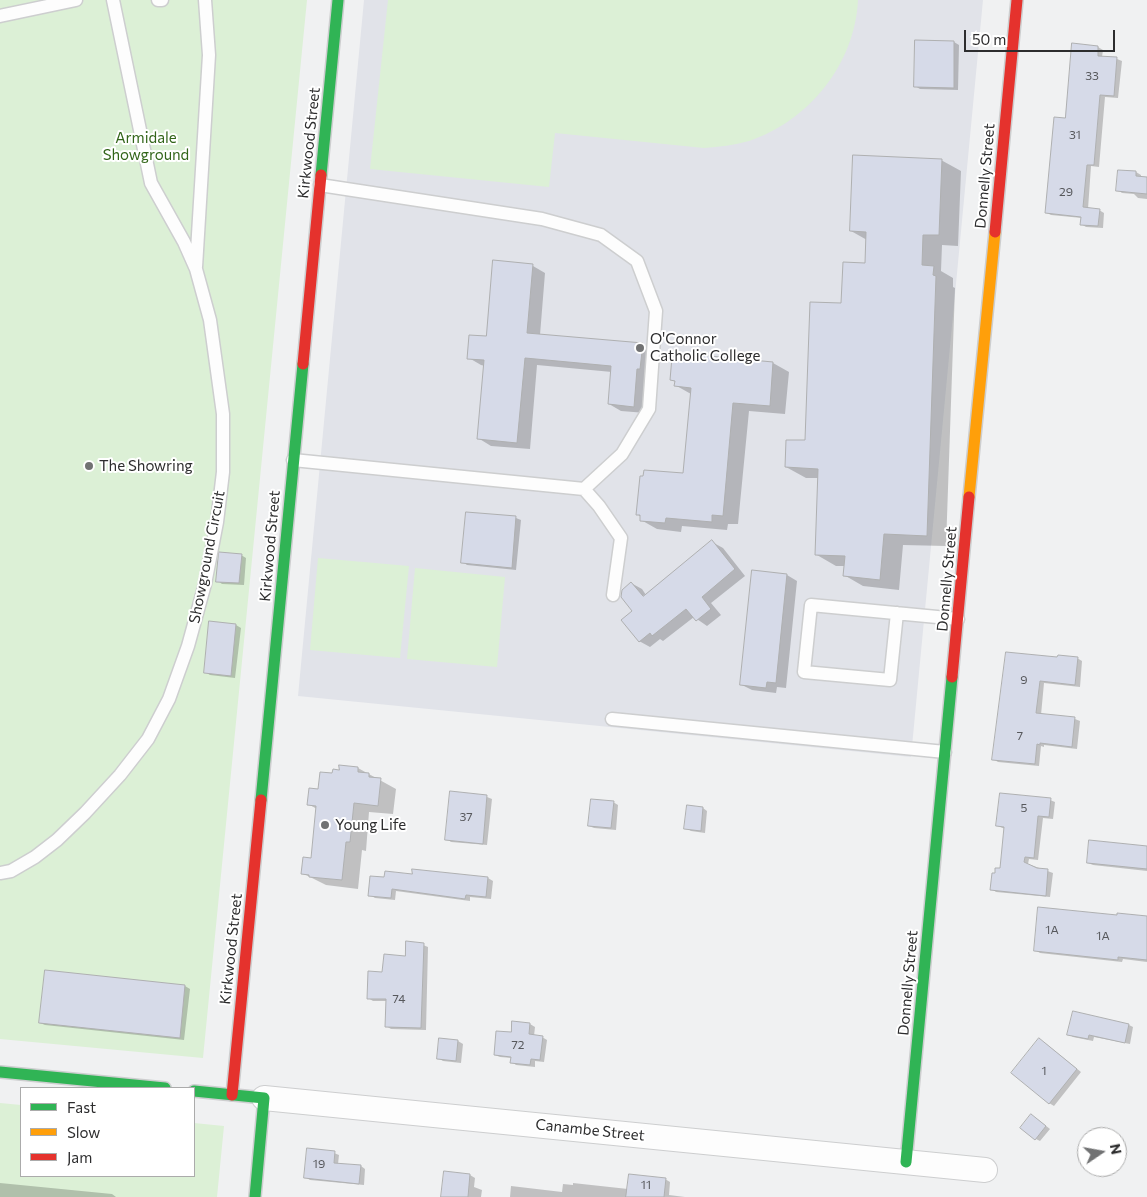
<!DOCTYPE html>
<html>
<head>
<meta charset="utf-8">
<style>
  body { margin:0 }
  #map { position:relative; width:1147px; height:1197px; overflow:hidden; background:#f0f1f2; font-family:Commissioner,sans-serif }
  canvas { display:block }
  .legend { position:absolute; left:20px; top:1087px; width:175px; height:90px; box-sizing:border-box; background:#fff; border:1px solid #ababab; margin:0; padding:6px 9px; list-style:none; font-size:15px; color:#2d2d2e }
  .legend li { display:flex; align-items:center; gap:10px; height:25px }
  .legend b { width:25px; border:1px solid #ababab }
  .north { position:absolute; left:1077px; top:1127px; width:50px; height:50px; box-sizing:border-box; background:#fff; border:1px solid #ababab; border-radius:50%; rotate:78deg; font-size:14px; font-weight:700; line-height:20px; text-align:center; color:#2d2d2e }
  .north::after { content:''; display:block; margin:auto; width:18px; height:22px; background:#717273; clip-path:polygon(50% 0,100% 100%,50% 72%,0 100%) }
  .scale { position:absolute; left:964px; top:30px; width:151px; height:22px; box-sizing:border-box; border:2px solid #2d2d2e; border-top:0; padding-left:6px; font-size:15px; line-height:18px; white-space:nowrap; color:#2d2d2e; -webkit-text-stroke:4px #fff; paint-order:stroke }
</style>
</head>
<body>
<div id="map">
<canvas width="1147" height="1197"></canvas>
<ul class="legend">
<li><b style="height:6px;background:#30b455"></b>Fast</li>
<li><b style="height:6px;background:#ff9f0a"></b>Slow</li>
<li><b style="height:6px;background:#e5322d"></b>Jam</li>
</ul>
<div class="north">N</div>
<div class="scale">50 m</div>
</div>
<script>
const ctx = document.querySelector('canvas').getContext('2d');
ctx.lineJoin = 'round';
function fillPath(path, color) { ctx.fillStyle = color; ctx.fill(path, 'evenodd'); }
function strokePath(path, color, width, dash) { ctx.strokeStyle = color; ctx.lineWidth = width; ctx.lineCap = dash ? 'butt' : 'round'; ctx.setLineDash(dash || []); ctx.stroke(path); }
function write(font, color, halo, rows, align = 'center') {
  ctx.font = font + ' Commissioner,sans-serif'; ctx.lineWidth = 4; ctx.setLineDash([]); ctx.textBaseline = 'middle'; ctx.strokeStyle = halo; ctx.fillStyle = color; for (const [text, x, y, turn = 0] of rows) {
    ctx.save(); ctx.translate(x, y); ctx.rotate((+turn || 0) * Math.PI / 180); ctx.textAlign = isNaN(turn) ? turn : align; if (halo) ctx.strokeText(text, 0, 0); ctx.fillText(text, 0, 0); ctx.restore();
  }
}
const built = new Path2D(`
  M364,0H983L911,757L298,696Z`);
const green = new Path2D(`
  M0,0H307L203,1058L0,1039Z
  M388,0H858C855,64 809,121 749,141C734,145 719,147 704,148L555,133L549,187L370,169Z
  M318,558L409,566L400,658L310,650Z
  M415,568L505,577L497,667L407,659Z
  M0,1103L21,1105V1176H194V1123L224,1126L217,1197H0Z`);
const shadow = new Path2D(`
  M916,41L954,42L959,45L958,90L920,89L915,86Z
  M1073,45L1098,47L1103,50L1102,57L1117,59L1122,61L1118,98L1105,97L1099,167L1091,166L1088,209L1099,210L1104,213L1103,228L1086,227L1081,224L1082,218L1051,215L1047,213L1067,119Z
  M941,160L961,171L958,246L942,245L941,271L953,278V287L955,288L946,546L903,545L899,590L863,586L844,575L845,566H836L817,555L819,478H806L786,467L806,441L843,304L866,264L867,240L851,231Z
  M1119,171L1136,172L1141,175V178H1147V199L1138,198L1134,194L1122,193L1118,190Z
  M533,266L545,273L540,335L642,345L655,352L646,413L621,411L609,404L612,372L537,365L530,449L491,446L478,438L485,366L481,365L469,358L487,337Z
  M678,354L773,363L789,372L785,414L749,411L738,524H728L727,530L682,526L681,532L657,529L641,520V517L637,514L684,475L691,394L675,385L676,382L671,380Z
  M516,518L521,520L516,570L467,565L463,562Z
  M712,542L723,548L745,576L711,603L721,615L707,626L694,617L663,641L660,639L650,647L639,641L634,611L631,583L642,589L646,595Z
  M241,555L246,558L244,585L222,584L218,581Z
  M753,572L787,575L797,581L786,688L777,687L776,693L752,690L742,685Z
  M210,623L236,625L241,628L235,678L210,675L205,672Z
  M1007,653L1058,659L1077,658L1082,661L1080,687L1044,683L1041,715L1075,719L1080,721L1077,749L1044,745V747L1041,746L1039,766L998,762L993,759Z
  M358,768L396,789L393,814L369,812L366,851L362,850L358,889L326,885L302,873L312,860L317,809L308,804L334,774L340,771Z
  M451,793L487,797L492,799L487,845L451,842L447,839Z
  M1050,800L1055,802L1053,819L1043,818L1038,860L1029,859L1028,864L1053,873L1050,897L996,892L992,889L1001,870L1005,829L998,826Z
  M613,802L618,805L616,830L594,828L589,826Z
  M703,808L707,811L705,833L691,831L686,828Z
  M1147,847V871L1093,865L1088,863Z
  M413,870L488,878L493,881L491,899L470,897V901L396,891L395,900L375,898L370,895L385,879L413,875Z
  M1147,917V962L1123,959L1122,962L1040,953L1035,950Z
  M423,945L428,947L426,1030L391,1029L386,1026L387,1001H373L368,998L383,973Z
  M185,986L190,989L184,1040L45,1025L40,1023Z
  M514,1023L530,1024L535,1027L534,1036L542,1037L547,1040L544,1062L535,1061V1067L516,1065L512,1062V1058L500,1057L495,1055L512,1034Z
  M1129,1025L1133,1027L1130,1044L1094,1037L1093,1041L1073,1037L1069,1034Z
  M458,1041L463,1044L461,1063L443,1061L438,1058Z
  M1044,1042L1081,1072L1054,1106L1049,1103Z
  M1036,1118L1050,1129L1040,1141L1036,1139Z
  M334,1153L339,1155L338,1164L361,1166L365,1169L364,1185L310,1180L305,1177Z
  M445,1172L470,1175L475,1178L474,1187L482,1190L481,1197H443Z
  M665,1179L670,1182L669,1195L685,1197H510L511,1186L562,1192L563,1184L573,1185V1183L628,1189Z
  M0,1183L112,1194L116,1197H0Z`);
const building = new Path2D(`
  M915,40L954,41V88L914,87Z
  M1072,43L1098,46V56L1117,57L1114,96L1100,95L1094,165H1087L1083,207L1100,209L1098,226L1080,225L1081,217L1045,213L1054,117L1065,118Z
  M853,155L942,159L939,235H923L922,265L934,266L933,275L936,276L927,536L884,534L880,580L843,576L845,556L815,555L818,469L785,467L786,440H805L810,302L841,303L843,262L865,263L866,232L850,231Z
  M1118,170L1136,171V176L1147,177V194L1116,191Z
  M493,260L533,264L527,333L643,343L640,369H637L634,407L608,404L611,366L525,358L517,443L477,439L484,360L467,359L469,335L486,336Z
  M677,353L773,362L770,406L733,403L723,516L712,515V522L666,518L665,523L640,521V515H636L640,476H643L644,470L683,473L691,388L674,386L675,381L670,380L672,357L677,358Z
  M466,512L516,516L512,568L461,563Z
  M712,540L735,569L702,597L711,609L696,621L686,609L652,636L650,633L639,642L621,620L632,611L621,597L622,590L631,582L643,596Z
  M219,552L242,554L239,583L216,582Z
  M752,570L787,574L776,683L767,682L766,688L740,685Z
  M209,621L236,624L231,676L204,673Z
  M1006,652L1057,657L1058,655L1078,657L1075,685L1040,681L1036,713L1075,717L1072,747L1040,743V745L1037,744L1035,764L992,760Z
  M339,765L358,767V772L369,773V777L381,778L378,806L354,803L350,842H346L342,880L309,877V875L301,874L303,857L311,858L316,806L307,805L309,788L318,789L320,772L332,773L333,769L339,770Z
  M450,791L487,795L483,844L445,840Z
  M1000,793L1051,798L1049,817L1038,816L1034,858L1025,857L1024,862L1037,868L1048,869L1046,896L990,890L992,873H995V868H1000L1004,827L996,826Z
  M591,799L614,801L611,828L588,826Z
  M687,805L703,807L701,831L684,829Z
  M1089,840L1147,846V869L1087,863Z
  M412,869L488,877L486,897L466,895L465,899L392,889L391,898L368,896L370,876L384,877L385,871L412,874Z
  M1038,907L1117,915V913L1147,916V960L1118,957V960L1034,951Z
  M406,941L424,943L421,1028L385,1027L386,999H367L368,971L382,972L384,954L405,956Z
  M45,970L185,985L180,1038L39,1023Z
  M1073,1011L1129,1024L1125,1043L1089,1035L1088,1039L1067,1035Z
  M512,1021L530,1023L529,1034L543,1036L540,1060L531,1059L530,1065L510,1063L511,1057L494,1055L496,1031L511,1032Z
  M439,1038L458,1040L456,1061L437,1059Z
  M1039,1038L1077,1069L1049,1104L1011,1073Z
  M1031,1114L1046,1126L1035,1140L1020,1128Z
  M307,1148L335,1151L334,1163L361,1165L359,1184L304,1178Z
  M444,1171L470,1174L468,1197H441Z
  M629,1174L666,1178L664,1197H626Z`);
const lane = new Path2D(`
  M158,0H162
  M0,16L76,0
  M196,267L209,55L205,0
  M293,460L584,489L622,454L649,409L656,311L637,261L601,235L542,219L320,185
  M584,489L599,506L621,538L613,595
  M897,613L890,680L804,672L811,605L958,619
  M612,719L945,752
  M0,873L11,871L35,857L57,840L85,813L120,775L148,739L169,699L188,646L205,584L217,522L223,472V414L210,320L196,269L184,242L151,183L113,0`);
const street = new Path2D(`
  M264,1098L985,1170`);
const fast = new Path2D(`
  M321,175L338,0
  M261,800L303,364
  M0,1072L165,1088
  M194,1091L264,1098L255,1197
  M906,1162L952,677`);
const slow = new Path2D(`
  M969,497L995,232`);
const jam = new Path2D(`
  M995,232L1017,0
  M303,364L321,175
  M952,677L969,497
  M232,1095L261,800`);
const markers = [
  [640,348,5,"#717273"],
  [89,466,5,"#717273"],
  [325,825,5,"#717273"]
];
const numberNames = [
  ["33",1092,76],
  ["31",1075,135],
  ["29",1066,192],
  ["9",1024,680],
  ["7",1020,736],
  ["5",1024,808],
  ["37",466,817],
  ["1A",1052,930],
  ["1A",1103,936],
  ["74",399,999],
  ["72",518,1045],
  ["1",1044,1071],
  ["19",319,1164],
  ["11",646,1185]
];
const parkNames = [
  ["Armidale",146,138],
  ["Showground",146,155]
];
const streetNames = [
  ["Kirkwood Street",309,143,-84],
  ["Donnelly Street",985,176,-85],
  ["Kirkwood Street",270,546,-85],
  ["Showground Circuit",207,557,-79],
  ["Donnelly Street",947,579,-85],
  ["Kirkwood Street",231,949,-84],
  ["Donnelly Street",908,983,-85],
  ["Canambe Street",590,1130,6]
];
const poiNames = [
  ["O'Connor",650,339],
  ["Catholic College",650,356],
  ["The Showring",99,466],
  ["Young Life",335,825]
];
fillPath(built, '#e1e3e9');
fillPath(green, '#dcf0d6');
fillPath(shadow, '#0003');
fillPath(building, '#d6dae8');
strokePath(building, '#afb0b1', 1);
strokePath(lane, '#cdcecf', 15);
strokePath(street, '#cdcecf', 26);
strokePath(fast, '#cdcecf', 14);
strokePath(slow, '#cdcecf', 14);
strokePath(jam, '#cdcecf', 14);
strokePath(lane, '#fdfdfd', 12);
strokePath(street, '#fdfdfd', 24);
strokePath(fast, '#30b455', 11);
strokePath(slow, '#ff9f0a', 11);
strokePath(jam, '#e5322d', 11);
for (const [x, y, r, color] of markers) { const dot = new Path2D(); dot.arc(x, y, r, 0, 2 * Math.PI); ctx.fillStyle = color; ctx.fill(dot); strokePath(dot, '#fff', 2); }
write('12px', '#57585c', null, numberNames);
write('15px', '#326519', '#fff', parkNames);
write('15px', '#2d2d2e', '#fff', streetNames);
write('15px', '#2d2d2e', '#fff', poiNames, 'left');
</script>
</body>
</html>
